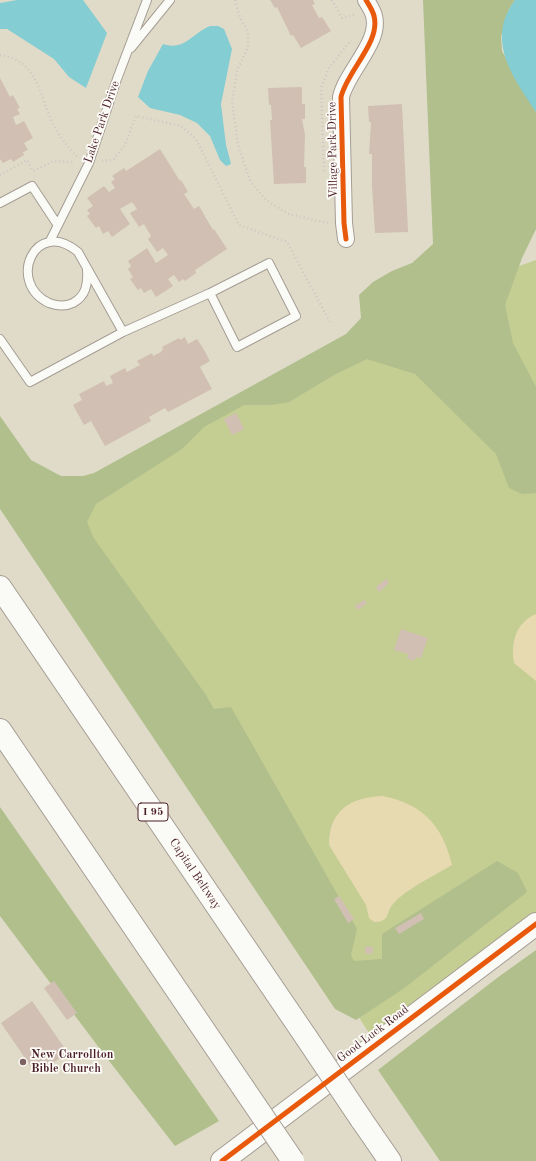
<!DOCTYPE html>
<html>
<head>
<meta charset="utf-8">
<style>
  body { margin:0 }
  canvas { display:block; background:#dfdbc8 }
</style>
</head>
<body>
<canvas width="536" height="1161"></canvas>
<script>
const ctx = document.querySelector('canvas').getContext('2d');
ctx.lineJoin = 'round';
function fillPath(path, color) { ctx.fillStyle = color; ctx.fill(path, 'evenodd'); }
function strokePath(path, color, width, dash) { ctx.strokeStyle = color; ctx.lineWidth = width; ctx.lineCap = dash ? 'butt' : 'round'; ctx.setLineDash(dash || []); ctx.stroke(path); }
function write(font, color, halo, rows, align = 'center') {
  ctx.font = font + ' "Old Standard TT",serif'; ctx.lineWidth = 3.5; ctx.setLineDash([]); ctx.textBaseline = 'middle'; ctx.strokeStyle = halo; ctx.fillStyle = color; for (const [text, x, y, turn = 0] of rows) {
    ctx.save(); ctx.translate(x, y); ctx.rotate((+turn || 0) * Math.PI / 180); ctx.textAlign = isNaN(turn) ? turn : align; if (halo) ctx.strokeText(text, 0, 0); ctx.fillText(text, 0, 0); ctx.restore();
  }
}
const green = new Path2D(`
  M536,260V924L376,1044L34,510L387,314Z`);
const forest = new Path2D(`
  M423,0H515L509,9L501,37L502,51L536,112V229L522,258L505,305L513,343L536,387V493L522,494L509,488L496,454L415,374L367,359L334,375L289,402L272,405H244L204,427L182,449L96,504L87,522L93,537L206,695L214,709L231,707L357,929L351,955L354,961L382,959V934L497,861L518,873L527,892L403,989L356,1020L335,1009L0,509V416L31,460L61,476H83L94,473L346,334L361,318L359,295L373,282L392,271L412,263L433,244Z
  M0,807L219,1121L175,1146L106,1057L0,916Z
  M536,950V1161H440L378,1070L497,978Z`);
const sand = new Path2D(`
  M536,614V681L514,663C511,643 515,623 536,614Z
  M383,796C423,804 443,826 452,865C437,874 405,890 394,903C385,912 391,922 374,922L369,918L366,905L329,845C329,810 351,797 383,796Z`);
const water = new Path2D(`
  M17,0H83L107,33L86,88L69,77L54,59L7,29H0V3Z
  M515,0H536V112C513,77 485,40 515,0Z
  M210,26H218L224,29L232,49L221,104L226,145L231,164L226,166L220,160L210,136L197,123L180,115L150,108L138,97L148,71L163,44C185,51 191,34 210,26Z`);
const building = new Path2D(`
  M270,0H313L315,4L312,5L319,18L322,17L331,31L301,48L293,35L291,36L277,7L275,8Z
  M0,78L10,97L13,95L20,108L17,109L20,114L13,117L16,125L24,121L33,138L24,143L28,150L23,152L24,155L13,162L11,159L3,163L0,159Z
  M302,87V104H305V119H302L305,135L304,167H306V183L274,184L270,120H272L271,105H269L268,88Z
  M402,104L408,232L375,233L372,186V154H369L371,122H369L368,106Z
  M160,149L180,181L181,180L188,192L184,194L194,209L199,206L213,230L214,229L227,249L195,270L196,273L185,281L183,279L179,282L174,275L168,279L173,286L156,297L151,289L144,293L141,288L138,290L130,279L133,277L128,269L131,266L128,261L147,248L156,263L168,255L163,248L157,252L148,239L151,236L144,224L139,227L130,213L137,209L132,202L120,209L130,224L112,237L108,231L103,234L99,226L96,228L87,216L90,214L87,210L93,206L87,198L104,186L109,192L115,188L111,182L115,179L112,176L124,168L126,171Z
  M185,337L188,344L197,339L203,348L210,361L200,367L212,389L168,412L165,408L149,417L151,421L105,446L91,421L84,425L73,405L82,400L79,394L104,381L106,386L113,383L110,376L125,368L127,372L140,365L137,361L152,353L153,356L161,352L163,349L162,347L179,338L180,340Z
  M236,413L244,429L232,435L224,419Z
  M386,579L389,583L379,592L376,587Z
  M364,600L367,603L358,610L355,606Z
  M401,629L428,638L421,658L416,657L414,661L407,658L408,654L394,650Z
  M339,896L354,919L348,923L334,899Z
  M421,913L424,919L399,934L395,928Z
  M365,947H373L372,954L365,953Z
  M54,981L77,1013L67,1020L44,988Z
  M32,1001L68,1053L36,1074L1,1023Z`);
const path = new Path2D(`
  M235,0L240,18L248,32V47L237,71L232,102L238,145L251,183L266,200L288,214L328,223
  M332,0L342,18L357,14
  M0,55C39,61 39,95 53,124C60,137 68,147 77,157
  M102,161L113,160L125,145L136,116L181,126L196,139L239,225L287,242L331,324
  M324,171L321,88L329,68L351,40
  M0,175L27,160L33,171L54,161L74,162`);
const service = new Path2D(`
  M131,48L170,0
  M0,203L32,186L57,224
  M50,241L89,163L117,79L147,0
  M87,270C88,284 86,296 73,303C65,307 57,306 49,303C6,283 35,216 78,252L123,332
  M0,339L30,382L123,332L210,293L269,263L296,316L237,347L210,293`);
const minor = new Path2D(`
  M346,239L344,223L341,97C347,71 381,42 374,16C373,11 369,5 366,0`);
const secondary = new Path2D(`
  M222,1161L536,924`);
const motorway = new Path2D(`
  M0,587L306,1037
  M0,730L242,1086
  M361,1119L390,1161`);
const motorwayBridge = new Path2D(`
  M306,1037L361,1119
  M242,1086L293,1161`);
const cycleway = new Path2D(`
  M346,239L344,223L341,97C347,71 381,42 374,16C373,11 369,5 366,0
  M222,1161L536,924`);
const markers = [
  [23,1062,4,"#7e6162"]
];
const shields = [
  [153,812,30]
];
const shieldNames = [
  ["I 95",153,812]
];
const streetNames = [
  ["Lake Park Drive",102,122,-71],
  ["Village Park Drive",333,150,-91],
  ["Capital Beltway",195,874,56],
  ["Good Luck Road",373,1034,-37]
];
const poiNames = [
  ["New Carrollton",31,1055],
  ["Bible Church",31,1069]
];
fillPath(green, '#c4cd92');
fillPath(forest, '#b0bf8c');
fillPath(sand, '#e7dab1');
fillPath(water, '#84cdd2');
fillPath(building, '#d1bfb4');
strokePath(service, '#a59d94', 10);
strokePath(minor, '#a59d94', 18);
strokePath(secondary, '#a59d94', 24);
strokePath(motorway, '#a59d94', 24);
strokePath(path, '#cbc7c5', 2.5, [1, 3]);
strokePath(service, '#fafaf7', 8);
strokePath(minor, '#fafaf7', 16);
strokePath(secondary, '#fafaf7', 22);
strokePath(motorway, '#fafaf7', 22);
strokePath(motorwayBridge, '#a59d94', 24, []);
strokePath(motorwayBridge, '#fafaf7', 22);
strokePath(cycleway, '#e8590c', 5);
for (const [x, y, r, color] of markers) { const dot = new Path2D(); dot.arc(x, y, r, 0, 2 * Math.PI); ctx.fillStyle = color; ctx.fill(dot); strokePath(dot, '#fdfcf7', 1.5); }
for (const [x, y, w] of shields) { const box = new Path2D(); box.roundRect(x - w / 2, y - 9, w, 18, 3); ctx.fillStyle = '#fdfcf7'; ctx.fill(box); strokePath(box, '#4a1f2b', 1); }
write('bold 11px', '#4a1f2b', null, shieldNames);
write('12px', '#4a1f2b', '#fdfcf7', streetNames);
write('bold 12px', '#4a1f2b', '#fdfcf7', poiNames, 'left');
</script>
</body>
</html>
